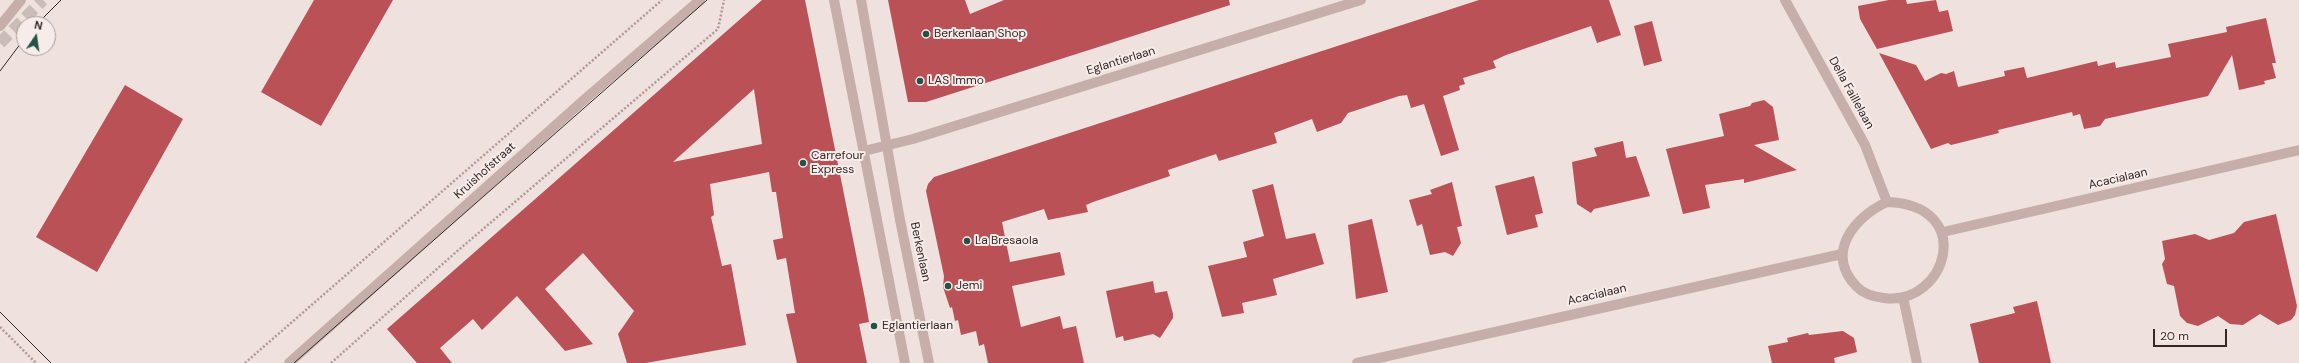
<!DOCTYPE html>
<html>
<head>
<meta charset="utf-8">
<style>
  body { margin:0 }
  #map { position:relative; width:2299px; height:363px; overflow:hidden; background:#efe1dd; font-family:"DM Sans",sans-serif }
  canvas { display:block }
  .north { position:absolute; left:16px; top:16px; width:40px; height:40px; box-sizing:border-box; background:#f7ece9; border:1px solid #a99e9c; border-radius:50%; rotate:13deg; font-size:11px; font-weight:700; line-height:16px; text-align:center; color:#342929 }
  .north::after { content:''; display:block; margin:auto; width:14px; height:18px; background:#235247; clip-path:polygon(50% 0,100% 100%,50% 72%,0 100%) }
  .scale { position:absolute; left:2153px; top:329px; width:74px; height:18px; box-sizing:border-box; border:2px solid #342929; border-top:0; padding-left:5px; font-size:12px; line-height:14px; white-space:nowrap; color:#342929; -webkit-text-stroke:3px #f7ece9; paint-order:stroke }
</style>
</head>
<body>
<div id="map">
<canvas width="2299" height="363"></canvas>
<div class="north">N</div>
<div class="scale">20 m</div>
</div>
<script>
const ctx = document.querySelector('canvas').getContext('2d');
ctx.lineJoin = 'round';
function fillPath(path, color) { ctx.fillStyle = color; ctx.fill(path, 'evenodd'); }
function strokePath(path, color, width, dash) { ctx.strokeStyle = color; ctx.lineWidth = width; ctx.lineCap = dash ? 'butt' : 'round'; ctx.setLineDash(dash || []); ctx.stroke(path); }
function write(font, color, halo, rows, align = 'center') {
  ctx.font = font + ' "DM Sans",sans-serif'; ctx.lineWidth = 4; ctx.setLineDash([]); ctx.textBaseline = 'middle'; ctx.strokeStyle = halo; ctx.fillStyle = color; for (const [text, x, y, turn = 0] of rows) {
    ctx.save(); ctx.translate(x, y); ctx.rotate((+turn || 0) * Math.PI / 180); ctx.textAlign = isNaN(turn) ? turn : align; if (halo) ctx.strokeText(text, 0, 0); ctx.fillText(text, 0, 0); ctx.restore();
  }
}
const building = new Path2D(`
  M314,0H393L321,126L261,92Z
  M762,0H805L865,299L869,322L859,324L867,363H797L786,314L795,313L786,258L777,260L773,240L783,238L776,192H772L769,172L710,184L714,215L711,217L722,266L731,264L746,345L646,363H627L618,334L634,311L583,253L545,289L593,344L565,351L517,296L482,330L473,319L440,348L452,363H417L387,329ZM754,89L762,144L673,162Z
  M888,0H965L970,14L1004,0H1229L1230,5L926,102H908Z
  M1479,0H1609L1621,35L1597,43L1591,26L1506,55L1493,61L1496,68L1463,78L1465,84L1459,86L1460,90L1443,96L1459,150L1441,156L1424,104L1411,108L1407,95L1399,96L1348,113L1341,123L1317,132L1312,119L1274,133L1277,143L1219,161L1216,154L1168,170L1170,176L1093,202L1086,205L1088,212L1048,220L1044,209L1002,222L1010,262L1060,252L1065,275L1012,286L1021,327L1060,316L1063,329L1076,326L1084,363H988L984,344L979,346L976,331L961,335L958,320L955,321L952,307L950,308L943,287L944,276L926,191L928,184L934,177Z
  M1889,0H1906L1907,4L1936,0L1939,12L1948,10L1953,31L1877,49L1860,19L1858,6Z
  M2266,18L2276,63H2272L2276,78L2264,81L2265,84L2239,90L2232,55L2208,96L2105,119L2100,126L2084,129L2080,114L2073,116L2072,112L1998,130L1999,133L1951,145L1948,143L1931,149L1879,53L1916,65L1925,81L1941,73L1946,74L1954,71L1958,87L2005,76L2004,71L2024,67L2027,78L2097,61L2098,66L2115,62L2116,68L2171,57L2168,44L2227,32L2226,27Z
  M1652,21L1662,61L1644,66L1634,26Z
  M125,85L183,119L97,272L36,237Z
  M1764,100L1773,107L1779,140L1754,145L1797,170L1744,183V179L1705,185L1710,208L1683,214L1666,149L1724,136L1719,114L1750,106L1752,103Z
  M1623,141L1626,158L1636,156L1650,196L1594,209L1591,213L1577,204L1572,162L1597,156L1594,148Z
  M1534,176L1543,213L1535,215L1538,227L1507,235L1495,186Z
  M1452,182L1462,226L1457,227L1461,243L1453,256L1445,252L1430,255L1422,224L1417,226L1409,200L1432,194L1430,190Z
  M1273,184L1286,239L1315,233L1324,264L1273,279L1277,295L1242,303L1244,313L1222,317L1208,266L1247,257L1243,242L1264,236L1252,190Z
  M2276,214L2297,306L2295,315L2291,320L2278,325L2260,314L2243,325L2230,324L2218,316L2198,326L2187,323L2180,316L2174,286L2167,284L2162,264L2165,259L2162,241L2195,234L2209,240L2234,233L2244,222Z
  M1372,219L1388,292L1356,299L1348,225Z
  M1153,281L1155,293L1167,291L1173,314V318L1160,338L1153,334L1124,341L1123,336L1116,338L1106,291Z
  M2037,301L2051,363H1979L1970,324L2015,313L2013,307Z
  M1843,331L1854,338L1857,352L1834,358L1835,363H1772L1768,346L1788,342L1787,338L1808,333L1809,335Z`);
const highwayTunnel = new Path2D(`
  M0,43L43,0`);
const path = new Path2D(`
  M0,327L36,363
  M245,363L662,0
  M331,363L455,253L718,29L724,0`);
const lane = new Path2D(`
  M0,26L21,0`);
const street = new Path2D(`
  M834,0L905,363
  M861,0L900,220L929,363
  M1785,0L1865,145L1887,202
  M864,151L913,139L1361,0
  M1887,202C1978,205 1946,307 1884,298C1874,297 1864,294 1857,287C1824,254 1854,217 1887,202Z
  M1943,232L2299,150
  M1903,297L1917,363
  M289,363L585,99L700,0
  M1357,363L1842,254`);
const tram = new Path2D(`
  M37,24L61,0
  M0,71L24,39
  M0,312L51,363
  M294,363L707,0`);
const markers = [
  [926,34,4,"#235247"],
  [920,81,4,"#235247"],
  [803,163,4,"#235247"],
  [967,241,4,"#235247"],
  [948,286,4,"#235247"],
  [874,326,4,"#235247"]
];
const poiNames = [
  ["Berkenlaan Shop",934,34],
  ["LAS Immo",928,81],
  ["Carrefour",811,156],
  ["Express",811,170],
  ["La Bresaola",975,241],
  ["Jemi",956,286],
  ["Eglantierlaan",882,326]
];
const streetNames = [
  ["Eglantierlaan",1121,61,-17],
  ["Della Faillelaan",1851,93,61],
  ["Kruishofstraat",485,171,-42],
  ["Acacialaan",2118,179,-13],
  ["Berkenlaan",920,252,78],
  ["Acacialaan",1597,295,-13]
];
fillPath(building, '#b95156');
strokePath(highwayTunnel, '#cabcb9', 12, [12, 6]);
strokePath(path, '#b29894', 2.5, [2, 2]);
strokePath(lane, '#c6afaa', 10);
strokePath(street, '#c6afaa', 10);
strokePath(tram, '#342929', 1);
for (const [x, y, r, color] of markers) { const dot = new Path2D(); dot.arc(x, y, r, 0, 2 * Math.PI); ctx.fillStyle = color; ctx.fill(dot); strokePath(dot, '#f7ece9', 1.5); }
write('12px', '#342929', '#f7ece9', poiNames, 'left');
write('12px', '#342929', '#f7ece9', streetNames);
</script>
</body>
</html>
